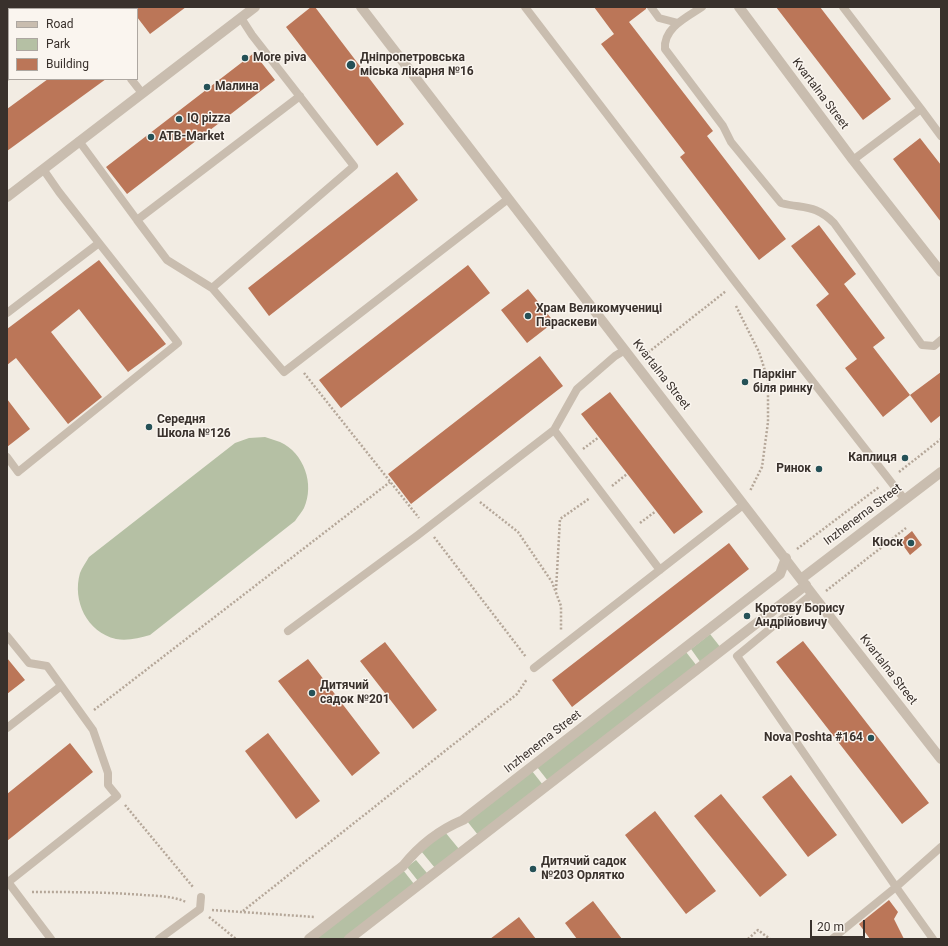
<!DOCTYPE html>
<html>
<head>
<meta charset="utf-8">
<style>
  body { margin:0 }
  #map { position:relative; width:948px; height:946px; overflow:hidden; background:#f2ece3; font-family:Roboto,sans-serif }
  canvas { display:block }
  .frame { position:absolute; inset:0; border:8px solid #39312c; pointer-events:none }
  .legend { position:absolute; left:8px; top:8px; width:130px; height:72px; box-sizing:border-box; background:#faf5ef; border:1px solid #ada7a1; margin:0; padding:5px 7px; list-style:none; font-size:12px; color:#39312c }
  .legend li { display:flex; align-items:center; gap:8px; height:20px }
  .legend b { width:20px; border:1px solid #ada7a1 }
  .scale { position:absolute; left:810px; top:920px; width:55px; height:18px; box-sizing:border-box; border:2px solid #39312c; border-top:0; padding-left:5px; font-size:12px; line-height:14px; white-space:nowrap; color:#39312c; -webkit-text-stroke:3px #faf5ef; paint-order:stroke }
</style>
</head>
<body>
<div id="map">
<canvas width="948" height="946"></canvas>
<div class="frame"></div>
<ul class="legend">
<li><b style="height:5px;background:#c9bdaf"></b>Road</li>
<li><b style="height:11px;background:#b5c0a4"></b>Park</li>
<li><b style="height:11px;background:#bb7658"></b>Building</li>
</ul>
<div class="scale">20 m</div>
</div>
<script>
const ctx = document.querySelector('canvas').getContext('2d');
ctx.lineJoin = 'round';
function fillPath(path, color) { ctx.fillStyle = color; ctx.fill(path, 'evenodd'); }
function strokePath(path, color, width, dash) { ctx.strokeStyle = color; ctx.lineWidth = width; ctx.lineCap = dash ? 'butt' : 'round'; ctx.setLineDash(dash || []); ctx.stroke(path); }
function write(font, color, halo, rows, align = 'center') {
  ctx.font = font + ' Roboto,sans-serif'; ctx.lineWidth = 3; ctx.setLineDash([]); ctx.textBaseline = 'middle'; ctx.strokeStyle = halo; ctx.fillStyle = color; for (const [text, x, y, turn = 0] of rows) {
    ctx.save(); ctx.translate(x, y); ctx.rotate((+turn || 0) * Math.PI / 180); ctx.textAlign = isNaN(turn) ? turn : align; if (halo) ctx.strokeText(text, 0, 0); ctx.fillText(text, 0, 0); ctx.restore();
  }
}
const green = new Path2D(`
  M265,437C270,439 275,440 280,442C304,453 315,484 304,508C302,512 298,516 295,521L150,635C139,638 128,641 116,639C87,632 72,601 80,573C82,568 86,562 89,557L235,443L249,438Z
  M710,634L721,648L701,663L691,649Z
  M686,652L697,666L548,781L537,767Z
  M532,771L543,785L478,835L467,821Z
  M445,832L459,849L435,868L421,851Z
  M416,860L427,873L418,881L407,867Z
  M403,870L414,884L343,939H313Z`);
const building = new Path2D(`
  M129,7H186L150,34L137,17V9H130Z
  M311,7H315L404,124L377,146L286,27Z
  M594,7H646V9L629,22L713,131L707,136L786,239L759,260L680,157L685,153L601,44L614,34Z
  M776,7H820L891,99L863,120Z
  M254,53L275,80L127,194L106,167Z
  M48,79H106L7,151V109Z
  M920,138L941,165V222L893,159Z
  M397,172L418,200L269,316L248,288Z
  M819,225L856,274L844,284L885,338L873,347L910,395L883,417L845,368L857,359L816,305L829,294L791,246Z
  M99,260L166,344L128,372L79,309L51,332L102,397L68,424L16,358L7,365V329Z
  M468,265L490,293L341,408L319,380Z
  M528,289L554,322L527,343L501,310Z
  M540,356L563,386L411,504L388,474Z
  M941,372V415L931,423L910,395Z
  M610,392L703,512L674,534L581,414Z
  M7,399L30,429L7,447Z
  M912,531L922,545L910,555L900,541Z
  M729,543L749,569L572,707L552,680Z
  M803,641L929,803L902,824L776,662Z
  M385,642L437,710L413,729L360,661Z
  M7,658L25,680L7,694Z
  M308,659L380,753L352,776L278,681Z
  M268,733L320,801L296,819L245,751Z
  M70,743L93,772L7,841V794Z
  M791,775L837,835L808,857L762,797Z
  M721,794L787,875L760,897L694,816Z
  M655,811L716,891L686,914L625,835Z
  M889,900L898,912L894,919L904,939H870L859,924Z
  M593,901L622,939H577L565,923Z
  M519,917L536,939H490Z`);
const path = new Path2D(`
  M736,306L759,352L768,380V422L762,467L750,491
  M645,355L726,291
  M304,373L419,518
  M583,449L599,437
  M899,472L941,439
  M612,486L627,474
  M480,502L518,532L552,582L561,606V631
  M640,523L656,511
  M434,537L526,657
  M797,549L879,487
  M556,590L560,519L590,498
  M826,591L906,528
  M94,710L390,482
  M125,805L193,887
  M32,892C69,892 107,892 144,895C158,896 173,896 186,902
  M212,910L315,917
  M243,911L517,694L527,679
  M209,917L236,939
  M748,939L758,930L770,939`);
const service = new Path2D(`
  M39,7L40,9
  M82,7L83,9
  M525,7L736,283L905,500
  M651,7L659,18L678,23
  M702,7C687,17 663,28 665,49L723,126L731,142L781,203C804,209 815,204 834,223L922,345L934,346L941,340
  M843,7L921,109L853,160
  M97,9L100,7
  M7,77L9,75
  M131,79L142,93
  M921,109L941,136
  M79,141L137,220L300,96
  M137,220L167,260L212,288L284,372L508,199
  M212,288L354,166L252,35L241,18
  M7,313L99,243L59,192L43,169
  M554,430L660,570
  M7,457L18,472L178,343L99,243
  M812,594L737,656L896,887L941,847
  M288,631L418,535L554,430L577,389L615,356L625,350
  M7,636L29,663L47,666L93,730L108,773V785L117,796L7,883
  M534,668L743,505
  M7,728L61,686
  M8,882L51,939
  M159,939L200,909L201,897
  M832,939L896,887L933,939`);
const pedestrian = new Path2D(`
  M309,939L403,866C419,846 439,830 463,820L780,574L786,558
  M349,939L806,585`);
const minor = new Path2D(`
  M361,7L816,599L941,759
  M739,7L853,160L941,272
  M7,197L255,7
  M801,579L941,472`);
const markers = [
  [245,58,4,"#255157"],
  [351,65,5,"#255157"],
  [207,87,4,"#255157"],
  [179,119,4,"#255157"],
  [151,137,4,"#255157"],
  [528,316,4,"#255157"],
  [745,382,4,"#255157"],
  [149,427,4,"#255157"],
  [905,458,4,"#255157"],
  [819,469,4,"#255157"],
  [911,543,4,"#255157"],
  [747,616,4,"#255157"],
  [312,693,4,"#255157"],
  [871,738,4,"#255157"],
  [533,869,4,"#255157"]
];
const poiNames = [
  ["More piva",253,58],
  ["Дніпропетровська",360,58],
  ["міська лікарня №16",360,72],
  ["Малина",215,87],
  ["IQ pizza",187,119],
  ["ATB-Market",159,137],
  ["Храм Великомучениці",536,309],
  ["Параскеви",536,323],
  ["Паркінг",753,375],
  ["біля ринку",753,389],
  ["Середня",157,420],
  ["Школа №126",157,434],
  ["Каплиця",897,458,"right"],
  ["Ринок",811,469,"right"],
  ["Кіоск",903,543,"right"],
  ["Кротову Борису",755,609],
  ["Андрійовичу",755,623],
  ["Дитячий",320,686],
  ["садок №201",320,700],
  ["Nova Poshta #164",863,738,"right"],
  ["Дитячий садок",541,862],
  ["№203 Орлятко",541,876]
];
const streetNames = [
  ["Kvartalna Street",820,94,53],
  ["Kvartalna Street",661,375,52],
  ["Inzhenerna Street",863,515,-37],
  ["Kvartalna Street",888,670,52],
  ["Inzhenerna Street",543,742,-38]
];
fillPath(green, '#b5c0a4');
fillPath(building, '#bb7658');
strokePath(path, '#b5a799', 2.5, [2, 2]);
strokePath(service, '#c9bdaf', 8);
strokePath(pedestrian, '#c9bdaf', 10);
strokePath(minor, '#c9bdaf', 10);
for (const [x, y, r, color] of markers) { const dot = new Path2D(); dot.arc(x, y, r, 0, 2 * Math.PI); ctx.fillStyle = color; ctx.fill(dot); strokePath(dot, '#faf5ef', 1.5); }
write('bold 12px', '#39312c', '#faf5ef', poiNames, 'left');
write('12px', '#39312c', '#faf5ef', streetNames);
</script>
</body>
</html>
